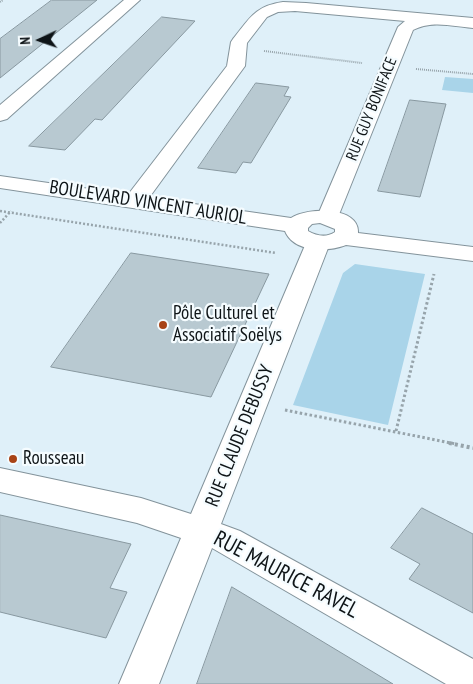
<!DOCTYPE html>
<html>
<head>
<meta charset="utf-8">
<style>
  body { margin:0 }
  #map { position:relative; width:473px; height:684px; overflow:hidden; background:#dff0f9; font-family:"PT Sans Narrow",sans-serif }
  canvas { display:block }
  .north { position:absolute; left:15px; top:15px; width:50px; height:50px; -webkit-text-stroke:4px #f5fcff; paint-order:stroke; rotate:267deg; font-size:14px; font-weight:700; line-height:20px; text-align:center; color:#0e1417 }
  .north::after { content:''; display:block; margin:auto; width:18px; height:22px; background:#0e1417; clip-path:polygon(50% 0,100% 100%,50% 72%,0 100%) }
</style>
</head>
<body>
<div id="map">
<canvas width="473" height="684"></canvas>
<div class="north">N</div>
</div>
<script>
const ctx = document.querySelector('canvas').getContext('2d');
ctx.lineJoin = 'round';
function fillPath(path, color) { ctx.fillStyle = color; ctx.fill(path, 'evenodd'); }
function strokePath(path, color, width, dash) { ctx.strokeStyle = color; ctx.lineWidth = width; ctx.lineCap = dash ? 'butt' : 'round'; ctx.setLineDash(dash || []); ctx.stroke(path); }
function write(font, color, halo, rows, align = 'center') {
  ctx.font = font + ' "PT Sans Narrow",sans-serif'; ctx.lineWidth = 4.5; ctx.setLineDash([]); ctx.textBaseline = 'middle'; ctx.strokeStyle = halo; ctx.fillStyle = color; for (const [text, x, y, turn = 0] of rows) {
    ctx.save(); ctx.translate(x, y); ctx.rotate((+turn || 0) * Math.PI / 180); ctx.textAlign = isNaN(turn) ? turn : align; if (halo) ctx.strokeText(text, 0, 0); ctx.fillText(text, 0, 0); ctx.restore();
  }
}
const green = new Path2D(`
  M445,77L473,79V93L442,90Z
  M355,264L425,274L388,425L293,405L343,273Z`);
const building = new Path2D(`
  M52,0H97L0,78V39Z
  M162,17L195,21L102,120L95,119L65,150L29,146Z
  M256,83L289,87L284,96L291,97L251,163L243,162L236,173L198,168Z
  M410,100L446,104L420,197L378,191Z
  M131,253L269,274L211,397L51,367Z
  M422,508L473,534V613L409,579L420,564L391,548Z
  M0,515L131,544L110,588L127,592L106,638L0,612Z
  M232,587L393,684H197Z`);
const pathFar3 = new Path2D(`
  M0,2L3,0
  M264,51L362,63
  M416,69L473,74`);
const pathFar2 = new Path2D(`
  M0,211L276,253
  M0,223L11,211`);
const pathFar1 = new Path2D(`
  M285,410L456,444
  M396,431L434,274`);
const path = new Path2D(`
  M449,443L473,448`);
const minor = new Path2D(`
  M124,0H140L7,119L0,121V105Z
  M283,2L306,3L473,18V28C453,26 431,20 413,30L336,222L328,224L320,222L317,217L398,27L405,21L295,11L278,12L267,17L247,43L245,66L143,206L135,208L127,206L124,201L127,196L227,66L231,42L233,39C250,18 255,6 283,2Z
  M318,236L326,238L330,243L221,524L240,531L473,659V684H446L212,548L159,684H119L181,538L137,523L0,492V468L141,498L191,514L306,243L310,238Z`);
const tertiary = new Path2D(`
  M0,176L291,218C307,207 360,206 358,233L473,247V261L346,245C328,252 294,253 285,231L0,188ZM320,223L335,229V232C326,238 317,236 308,231V228L312,224Z`);
const markers = [
  [163,325,5,"#a84316"],
  [13,459,5,"#a84316"]
];
const farStreetnames = [
  ["RUE GUY BONIFACE",372,109,-68]
];
const streetNames = [
  ["BOULEVARD VINCENT AURIOL",148,203,9],
  ["RUE CLAUDE DEBUSSY",240,436,-68]
];
const poiNames = [
  ["Pôle Culturel et",173,314],
  ["Associatif Soëlys",173,336],
  ["Rousseau",23,459]
];
const nearStreetnames = [
  ["RUE MAURICE RAVEL",286,575,28]
];
fillPath(green, '#a9d4e9');
fillPath(building, '#b8c9d1');
strokePath(building, '#8898a0', 1);
strokePath(minor, '#83939b', 2);
strokePath(tertiary, '#83939b', 2);
strokePath(pathFar3, '#97a4ab', 2, [1, 1]);
strokePath(pathFar2, '#97a4ab', 2.5, [2, 2]);
strokePath(pathFar1, '#97a4ab', 3, [2.5, 2.5]);
strokePath(path, '#97a4ab', 4, [3, 3]);
fillPath(minor, '#fff');
fillPath(tertiary, '#fff');
for (const [x, y, r, color] of markers) { const dot = new Path2D(); dot.arc(x, y, r, 0, 2 * Math.PI); ctx.fillStyle = color; ctx.fill(dot); strokePath(dot, '#f5fcff', 2); }
write('16px', '#0e1417', '#f5fcff', farStreetnames);
write('19px', '#0e1417', '#f5fcff', streetNames);
write('19px', '#0e1417', '#f5fcff', poiNames, 'left');
write('22px', '#0e1417', '#f5fcff', nearStreetnames);
</script>
</body>
</html>
